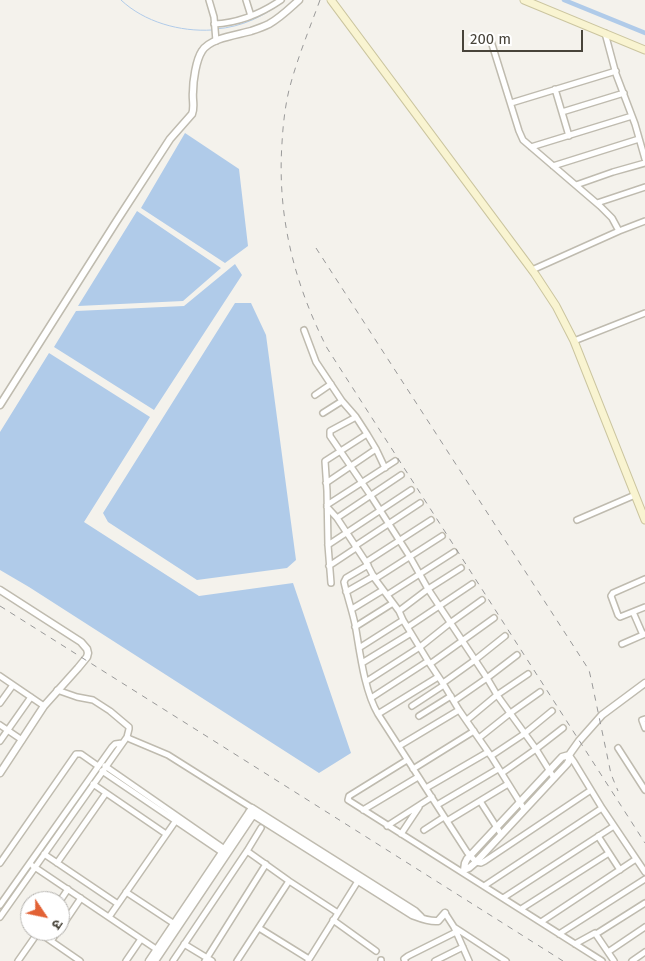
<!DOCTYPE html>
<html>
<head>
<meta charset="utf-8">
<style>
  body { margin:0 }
  #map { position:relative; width:645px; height:961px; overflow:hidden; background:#f4f2ec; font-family:"Fira Sans","Noto Sans Devanagari",sans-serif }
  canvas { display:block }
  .north { position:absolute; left:20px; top:891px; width:50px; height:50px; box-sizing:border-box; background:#fff; border:1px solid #b6b4b0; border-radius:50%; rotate:124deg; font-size:14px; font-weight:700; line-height:20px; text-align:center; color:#48443a }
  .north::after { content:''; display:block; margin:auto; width:18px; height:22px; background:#e26235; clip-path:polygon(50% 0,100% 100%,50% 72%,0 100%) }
  .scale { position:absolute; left:462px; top:30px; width:121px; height:22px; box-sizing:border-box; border:2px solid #48443a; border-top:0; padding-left:6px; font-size:15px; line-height:18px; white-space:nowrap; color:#48443a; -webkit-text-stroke:4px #fff; paint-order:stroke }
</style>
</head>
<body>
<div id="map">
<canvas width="645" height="961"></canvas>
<div class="north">उ</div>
<div class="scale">200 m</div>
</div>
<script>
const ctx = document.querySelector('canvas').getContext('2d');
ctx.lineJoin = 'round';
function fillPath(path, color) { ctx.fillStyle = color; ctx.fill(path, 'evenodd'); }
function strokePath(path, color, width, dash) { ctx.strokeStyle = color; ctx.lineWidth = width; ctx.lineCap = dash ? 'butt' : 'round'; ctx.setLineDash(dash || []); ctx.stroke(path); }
const water = new Path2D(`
  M185,133L239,169L248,246L225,263L141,208Z
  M137,211L221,268L183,301L78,306Z
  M235,264L242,275L154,410L54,347L76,311L184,306Z
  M235,303H251L266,335L296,560L287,568L197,580L108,522L103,513Z
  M49,353L150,417L84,522L199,596L293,583L351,753L319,773L29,587L0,570V432Z`);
const stream = new Path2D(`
  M121,0C144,22 180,32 212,30
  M216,29C242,27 265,16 285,0`);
const canal = new Path2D(`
  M564,0L645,33`);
const minor = new Path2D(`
  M209,0L214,17L216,41
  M246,0L251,16
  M214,24C238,23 262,13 281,0
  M605,33L616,74L635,124L645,159
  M490,38L519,131L523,140L600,206L612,218L619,231
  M555,89L569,136
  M511,103L616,71
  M562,112L624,93
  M531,147L632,116
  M553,166L639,139
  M576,185L613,172L645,163
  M597,203L645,187
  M532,270L619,231L645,221
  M304,330L316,362L342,401L356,417L367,434L376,449L385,468
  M574,341L645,313
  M315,395L331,384
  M323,413L342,401
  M356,417L330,431V436L371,496L410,557L428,589L487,678L497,695L536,749L554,778
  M326,483L376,449
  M327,505L395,461
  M327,507L337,518L366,562L375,579L399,611L403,620L428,661L444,685L459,710L491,756L524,809
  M337,518L401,475
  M577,520L635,495
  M328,545L411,490
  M355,546L420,503
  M366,562L431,520
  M368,565L346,578L344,582C347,596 352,610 355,624C360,652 364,690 378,714L467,852L476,862L481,863L485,861L591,790
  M329,566L356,548
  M375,579L442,536
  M645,579L613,593L611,596L618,615L620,617L645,607
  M331,583L328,545L327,491L325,461L367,434
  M346,592L374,576
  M387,595L454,552
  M352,609L383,590
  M399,611L428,589L461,568
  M633,612L643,635
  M355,627L393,603
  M408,627L472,584
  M622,644L645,634
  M359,648L403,620
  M362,663L411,633
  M430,664L494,618
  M0,676L44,706
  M367,681L420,647L450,623L482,600
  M443,683L475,660L505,636
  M57,690L77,697L93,700L110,711L129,727V729L127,737L130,739L168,755L252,808
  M371,698L428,661
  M454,701L487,678L517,655
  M0,703L13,685
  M412,706L444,685
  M378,714L438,677
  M419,716L451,696
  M645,719L642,720L645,728
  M467,720L497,695L528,674
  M0,725L22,740
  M479,738L509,714L540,692
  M0,741L31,697
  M399,746L459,710
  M618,748L645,790
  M569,755L574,762L602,808L645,872
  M491,756L524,734L552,711
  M407,760L349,796L348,800L602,961
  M105,766L226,850
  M413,769L474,731
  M102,771L223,853
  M502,773L536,749L563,728
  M93,784L166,834
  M426,788L488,752
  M480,801L501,834
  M437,805L498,769
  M363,810L418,777
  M447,821L508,784
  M387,826L432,797
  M424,830L444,817
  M401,834L419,807
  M598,836L620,870
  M247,851L289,881L338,913
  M44,854L118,904
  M0,863L76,754H81L98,766
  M57,863L106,793
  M33,866L159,951
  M484,886L602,808
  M126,892L176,925
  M503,898L614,826
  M60,901L68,889
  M0,905L112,747L115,744L122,743
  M521,909L609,853
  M445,913L454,927L469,961
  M0,917L127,737
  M109,917L177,819
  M333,920L376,951
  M541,922L636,859
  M454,927L506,961
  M259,928L309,959
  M60,929L81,898
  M38,932L80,961
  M559,934L645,879
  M596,934L645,903
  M51,941L58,931
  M184,944L212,961
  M575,944L595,933L614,961
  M608,952L645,927
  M381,960V961
  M18,961L39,931
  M126,961L141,939
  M173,961L247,851L261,828
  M205,961L266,864
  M237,961L289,881
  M308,961L358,881
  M405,961L404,959L408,956L456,932
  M435,961L463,947
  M632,961L645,952`);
const tertiary = new Path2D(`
  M0,405L116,222L170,139L192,114C195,107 192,99 193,92C193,81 196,60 202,51C210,38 237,35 251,31C257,29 263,27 269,24C280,18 289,9 299,0
  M0,590L81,642L87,649L88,653L87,657L78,668L44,706L0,773
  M249,812L412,915C420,918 429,922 438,921L445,913
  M464,870L469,868L476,862L567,764L569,761V755L579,741L602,715L645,683
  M464,870L465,863L467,859L562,757L569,755
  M149,961L252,808L415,911L421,917
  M155,961L255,812`);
const secondary = new Path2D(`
  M331,0L535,274L556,306L574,341L645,520
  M524,0L645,50`);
const rail = new Path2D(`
  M320,0C309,30 297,59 289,90C285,107 283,125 282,143C277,216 294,283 327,348L645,843
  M316,248L589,670L592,683L611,774L618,791
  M0,606L563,961`);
fillPath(water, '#b0cbe9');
strokePath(stream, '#b0cbe9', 1);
strokePath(canal, '#b0cbe9', 4.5);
strokePath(minor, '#bfbbaf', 8);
strokePath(tertiary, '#bfbbaf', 9);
strokePath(secondary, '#cbc59f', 9);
strokePath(minor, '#fff', 5);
strokePath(tertiary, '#fff', 6);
strokePath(secondary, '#f9f4d1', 7);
strokePath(rail, '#999', 1, [6, 6]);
</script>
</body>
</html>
